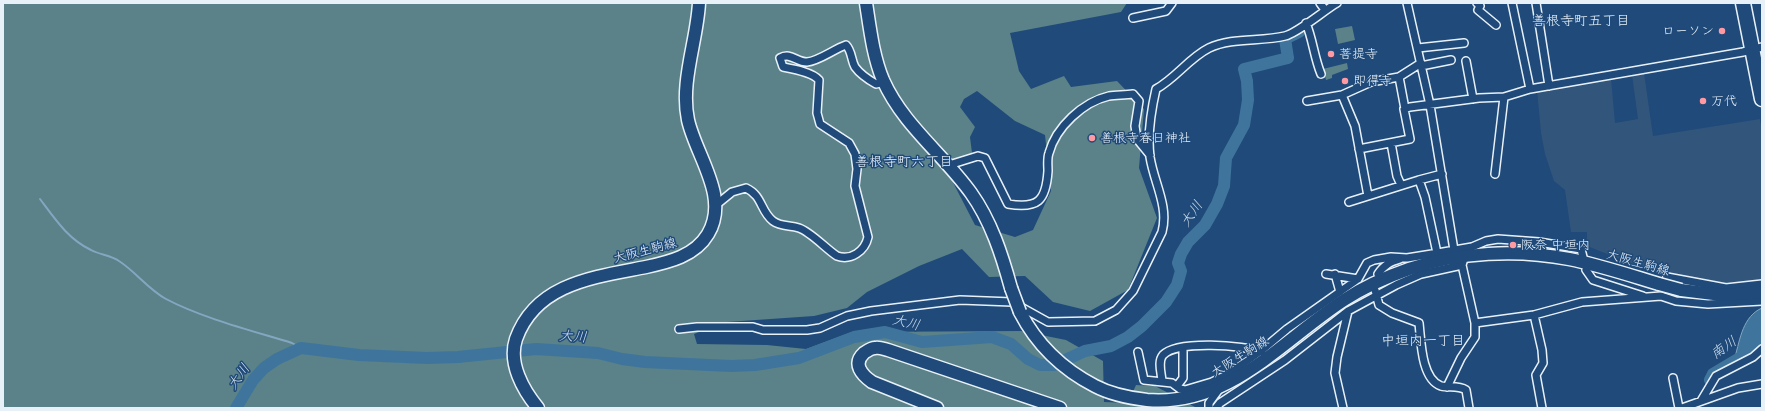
<!DOCTYPE html>
<html>
<head>
<meta charset="utf-8">
<style>
  body { margin:0 }
  #map { position:relative; width:1765px; height:411px; overflow:hidden; background:#1f4a7a; font-family:"Playpen Sans",sans-serif }
  canvas { display:block }
  .frame { position:absolute; inset:0; border:4px solid #e8f1f8; pointer-events:none }
</style>
</head>
<body>
<div id="map">
<canvas width="1765" height="411"></canvas>
<div class="frame"></div>
</div>
<script>
const ctx = document.querySelector('canvas').getContext('2d');
ctx.lineJoin = 'round';
function fillPath(path, color) { ctx.fillStyle = color; ctx.fill(path, 'evenodd'); }
function strokePath(path, color, width, dash) { ctx.strokeStyle = color; ctx.lineWidth = width; ctx.lineCap = dash ? 'butt' : 'round'; ctx.setLineDash(dash || []); ctx.stroke(path); }
function write(font, color, halo, rows, align = 'center') {
  ctx.font = font + ' "Playpen Sans","Klee One",sans-serif'; ctx.lineWidth = 3; ctx.setLineDash([]); ctx.textBaseline = 'middle'; ctx.strokeStyle = halo; ctx.fillStyle = color; for (const [text, x, y, turn = 0] of rows) {
    ctx.save(); ctx.translate(x, y); ctx.rotate((+turn || 0) * Math.PI / 180); ctx.textAlign = isNaN(turn) ? turn : align; if (halo) ctx.strokeText(text, 0, 0); ctx.fillText(text, 0, 0); ctx.restore();
  }
}
const built = new Path2D(`
  M1644,73L1653,136L1760,119L1762,131V279L1734,284L1680,276L1674,273L1663,276L1587,246V232H1571L1565,190L1554,181L1545,154L1541,133L1537,90L1611,78L1615,123L1638,119L1632,75Z`);
const green = new Path2D(`
  M3,3H1127L1121,12L1010,33L1019,71L1031,89L1064,76L1071,87L1117,81L1144,109L1139,168L1157,218L1128,290L1090,311L1053,302L1025,276L989,277L962,249L919,266L867,292L847,308L814,316L727,322L694,334L697,344L767,345L806,349L852,332L1021,331L1066,340L1103,361L1104,402L1128,403L1136,385L1155,386L1197,408H3ZM977,91L1015,121L1045,135L1051,191L1033,230L1015,237L975,225L944,165L972,153L970,137L975,127L960,107L964,99Z
  M1352,26L1355,40L1338,44L1335,29Z
  M1347,63L1348,69L1332,75V78L1326,80L1323,69Z`);
const water = new Path2D(`
  M1762,308V344L1740,361L1735,357C1740,339 1743,316 1762,308Z`);
const stream = new Path2D(`
  M40,199C55,219 68,239 91,250C100,255 111,255 119,261C136,272 148,289 166,299C202,318 253,331 292,343L301,348`);
const river = new Path2D(`
  M1710,380L1713,374L1745,355L1762,332
  M236,408L253,380L264,368L277,359L301,348L359,355L427,358L458,357L536,349L598,353L622,359L645,362L731,366L755,365L799,358L854,337L885,332L922,342L992,337L1011,344L1028,359L1040,365H1054L1085,351L1111,346L1128,337L1142,326L1166,302L1177,285L1181,271L1178,263L1181,254L1188,242L1205,225L1217,204L1224,186L1226,158L1244,125L1248,100L1247,81L1244,69L1288,58L1285,39L1299,32`);
const street = new Path2D(`
  M1320,3L1325,10
  M1407,3L1430,105L1454,250
  M1477,3L1480,6L1478,10L1496,25
  M1512,3L1530,89
  M1536,3L1549,86
  M1133,18L1166,11L1172,3
  M1306,23C1313,40 1314,57 1321,74
  M1418,48L1464,43
  M1466,61L1473,99
  M1421,66L1451,60
  M1399,77L1405,109
  M1342,95L1355,126L1368,196
  M1307,101L1342,95L1371,82L1399,77L1421,63
  M1391,143L1397,176L1401,185
  M1359,149L1410,139L1404,109L1410,107L1479,98L1504,97L1530,89L1743,52L1762,47
  M949,165L978,156L985,158L1008,204C1038,209 1046,201 1048,171C1048,166 1047,158 1049,153C1056,127 1083,102 1109,96C1116,95 1125,95 1133,94L1139,101L1135,126L1137,139L1150,155
  M1495,174L1504,97
  M1419,180L1442,174
  M1349,202L1419,180L1425,197L1437,253
  M716,205L732,192L746,188C763,196 760,211 773,221C781,227 790,225 799,228C811,232 826,249 837,256C851,261 865,251 868,237L855,186L857,169L855,154L849,143L820,124L817,113L819,80C812,72 794,69 783,67L780,58C791,52 796,62 807,62C819,61 834,49 846,45C852,51 851,60 855,67C860,74 869,80 876,84L884,82
  M1586,270L1593,280L1643,296
  M1326,274L1358,279
  M1335,274L1340,292
  M1378,274C1384,265 1390,262 1400,259
  M1664,288L1667,277L1726,288L1762,284
  M1375,290L1379,305L1392,313L1419,323C1421,340 1421,379 1441,386C1449,388 1458,385 1466,390L1469,408
  M1534,315L1542,350L1543,363L1536,375L1542,408
  M1475,323L1534,315L1582,302L1661,296L1676,301L1708,304L1762,301
  M679,329L697,327H753L763,330H807L820,328L847,316L871,311L960,300L1012,302L1048,322L1095,321L1116,310L1133,291L1162,232C1169,206 1154,183 1150,157C1147,134 1151,111 1156,89C1176,78 1189,58 1209,48C1232,37 1261,42 1285,36C1298,33 1323,11 1337,3
  M1138,352L1144,380L1172,383L1180,389L1185,390L1212,382L1229,374L1262,350L1287,329L1358,279L1367,263L1374,260L1391,257L1407,258L1432,254L1472,247L1486,241L1498,239L1539,242L1581,249L1583,257
  M1673,378L1679,408
  M1162,382C1162,374 1157,362 1163,355C1177,340 1244,345 1262,352
  M1177,386L1183,378V348
  M1447,387L1461,358L1475,337V323L1462,265L1463,262
  M1701,401L1716,376L1753,357L1762,349
  M1209,408V403L1220,388
  M1216,408L1220,403L1285,360L1348,311
  M1343,408L1335,373L1337,357L1348,311L1396,285L1421,274L1462,265
  M1682,408L1738,388L1762,384`);
const primary = new Path2D(`
  M866,3C870,29 873,56 883,80C903,125 943,154 971,193C991,221 1002,255 1011,288
  M1681,290L1722,295L1762,292
  M1020,312C1037,345 1062,369 1095,386C1112,395 1129,398 1147,400C1229,407 1281,341 1344,300C1364,287 1386,277 1409,269C1460,252 1516,249 1569,259C1599,265 1629,275 1659,284
  M538,408C523,390 508,363 516,339C536,283 595,277 646,267C669,262 695,256 708,234C730,197 696,156 688,120C680,82 697,41 699,3
  M937,408L872,382C862,375 852,364 864,353C867,351 871,348 875,348C879,347 884,349 888,350L1060,408`);
const highway = new Path2D(`
  M1743,3L1762,99`);
const primaryBridge = new Path2D(`
  M1659,284L1681,290
  M1011,288L1020,312`);
const markers = [
  [1722,31,4,"#ff9aa2"],
  [1331,54,4,"#ff9aa2"],
  [1345,81,4,"#ff9aa2"],
  [1703,101,4,"#ff9aa2"],
  [1092,138,4,"#ff9aa2"],
  [1513,245,4,"#ff9aa2"]
];
const poiNames = [
  ["ローソン",1714,31,"right"],
  ["菩提寺",1339,54],
  ["即得寺",1353,81],
  ["万代",1711,101],
  ["善根寺春日神社",1100,138],
  ["阪奈 中垣内",1521,245]
];
const streetNames = [
  ["大阪生駒線",645,251,-15],
  ["大阪生駒線",1638,263,16],
  ["大阪生駒線",1240,357,-32]
];
const neighbourhoodNames = [
  ["善根寺町五丁目",1581,21],
  ["善根寺町六丁目",904,162],
  ["中垣内一丁目",1423,341]
];
const waterNames = [
  ["大川",1192,214,-56],
  ["大川",906,323,13],
  ["大川",573,337,4],
  ["南川",1724,348,-35],
  ["大川",239,377,-54]
];
fillPath(built, '#32557b');
fillPath(green, '#5a8288');
fillPath(water, '#3f759c');
strokePath(water, '#83a7c1', 1);
strokePath(stream, '#83a7c1', 2);
strokePath(river, '#3f759c', 12);
strokePath(street, '#e8f1f8', 10);
strokePath(primary, '#e8f1f8', 15);
strokePath(highway, '#e8f1f8', 17);
strokePath(street, '#1f4a7a', 7);
strokePath(primary, '#1f4a7a', 12);
strokePath(highway, '#1f4a7a', 14);
strokePath(primaryBridge, '#e8f1f8', 15, []);
strokePath(primaryBridge, '#1f4a7a', 12);
for (const [x, y, r, color] of markers) { const dot = new Path2D(); dot.arc(x, y, r, 0, 2 * Math.PI); ctx.fillStyle = color; ctx.fill(dot); strokePath(dot, '#1f4a7a', 1.5); }
write('13px', '#e8f1f8', '#1f4a7a', poiNames, 'left');
write('13px', '#e8f1f8', '#1f4a7a', streetNames);
write('14px', '#e8f1f8', '#1f4a7a', neighbourhoodNames);
write('italic 14px', '#cfdeea', '#1f4a7a', waterNames);
</script>
</body>
</html>
